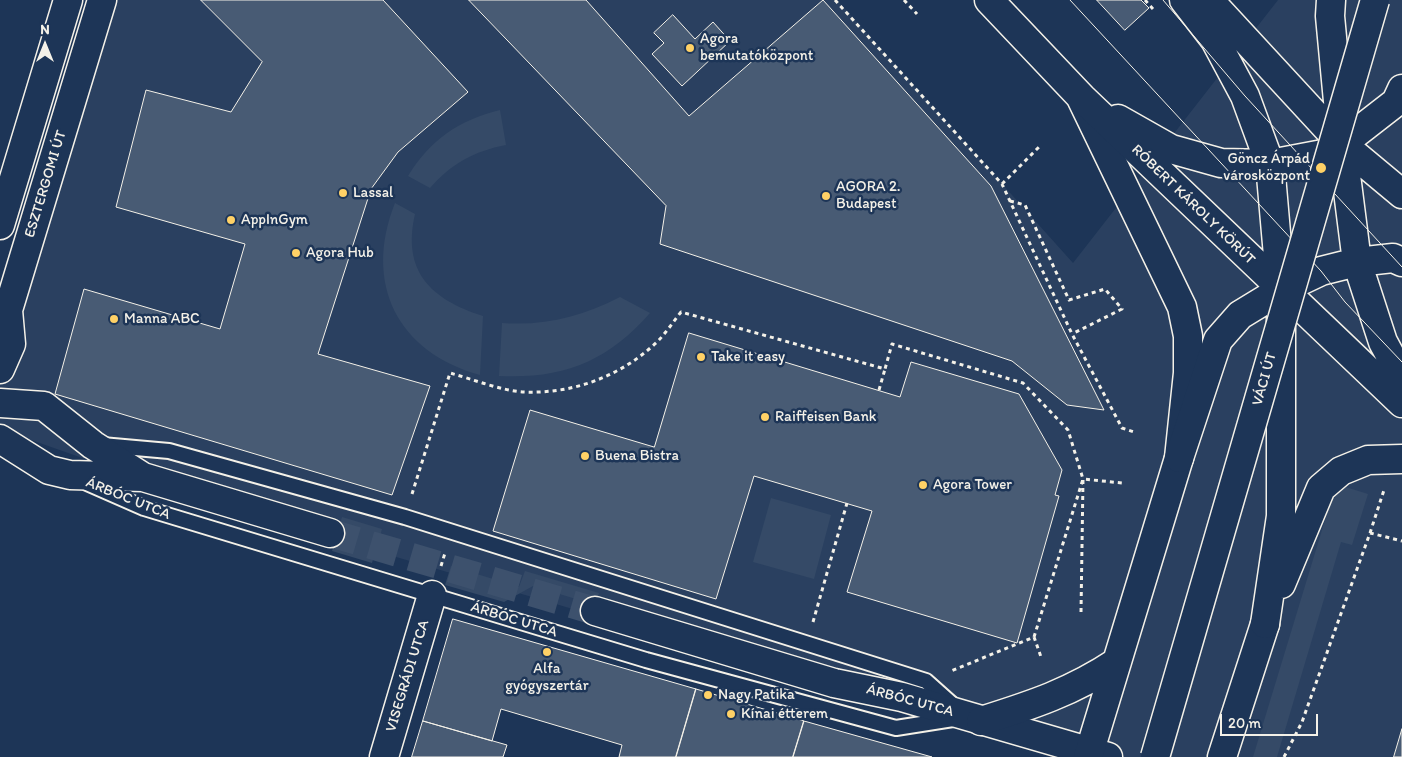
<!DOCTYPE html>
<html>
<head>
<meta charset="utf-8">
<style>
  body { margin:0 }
  #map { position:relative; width:1402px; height:757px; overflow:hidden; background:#1d3557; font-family:Itim,sans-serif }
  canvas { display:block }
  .north { position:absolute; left:20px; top:20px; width:50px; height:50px; -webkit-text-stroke:4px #1d3557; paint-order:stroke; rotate:0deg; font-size:14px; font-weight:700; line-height:20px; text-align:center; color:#f4f1e8 }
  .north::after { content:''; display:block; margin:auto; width:18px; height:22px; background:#f4f1e8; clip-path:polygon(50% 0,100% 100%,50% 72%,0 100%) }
  .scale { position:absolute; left:1220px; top:714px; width:98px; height:22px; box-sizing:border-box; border:2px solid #f4f1e8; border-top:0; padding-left:6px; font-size:15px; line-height:18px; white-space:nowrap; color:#f4f1e8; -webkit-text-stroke:4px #1d3557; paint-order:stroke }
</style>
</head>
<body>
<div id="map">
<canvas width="1402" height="757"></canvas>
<div class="north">N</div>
<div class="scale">20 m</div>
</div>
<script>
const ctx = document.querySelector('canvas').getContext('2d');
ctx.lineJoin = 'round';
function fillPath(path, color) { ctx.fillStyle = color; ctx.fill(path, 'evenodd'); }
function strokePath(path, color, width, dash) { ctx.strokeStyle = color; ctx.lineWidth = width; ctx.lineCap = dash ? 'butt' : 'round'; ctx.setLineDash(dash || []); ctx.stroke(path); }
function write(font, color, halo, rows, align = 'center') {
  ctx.font = font + ' Itim,sans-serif'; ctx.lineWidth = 5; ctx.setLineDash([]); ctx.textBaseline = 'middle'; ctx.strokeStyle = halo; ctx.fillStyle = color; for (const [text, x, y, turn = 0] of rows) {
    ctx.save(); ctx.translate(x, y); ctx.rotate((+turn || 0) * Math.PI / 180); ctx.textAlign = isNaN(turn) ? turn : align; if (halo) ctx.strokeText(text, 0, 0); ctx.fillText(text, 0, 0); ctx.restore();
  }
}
const built = new Path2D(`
  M90,0H837L1073,263L1278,0H1402V757H1075L196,498L0,429V295Z`);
const green = new Path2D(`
  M500,110L506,145C474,151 451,164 430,188L408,176C430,140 459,120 500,110Z
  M395,203L415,214C402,271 430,299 483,316L480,375C397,352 363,283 395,203Z
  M620,297L650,313C607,362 563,379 499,376L502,323C545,326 581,317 620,297Z
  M1336,484L1368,494L1352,545L1341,542L1277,757H1253Z
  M771,498L831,515L814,579L753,562Z
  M342,517L382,529L372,563L332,551Z
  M451,566L519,587L525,571L599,593L596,605L533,586L504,602L445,585Z`);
const building = new Path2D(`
  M201,0H383L468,92L398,152L371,189L318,354L430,386L392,495L55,394L84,289L220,329L245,244L116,207L146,90L231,112L262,62Z
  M469,0H586L689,116L823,0L991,186L1104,410L1067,405L1012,361L660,244L666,206Z
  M1097,0H1141L1149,8L1125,30Z
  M673,15L695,39L713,22L730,41L682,86L652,54L664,43L654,33Z
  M689,333L900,397L911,362L1019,394L1062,470L1055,495L1059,496L1017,643L847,592L872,511L754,476L716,599L493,531L530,410L654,447Z
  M453,619L696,689L676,757H619L622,745L501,709L492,741L423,721Z
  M696,689L804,721L793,757H676Z
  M423,721L507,745L503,757H412Z
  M804,721L932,757H793Z
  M1402,729V757H1394Z`);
const streetTunnel = new Path2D(`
  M330,533L595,611`);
const path = new Path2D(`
  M835,0L1002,184L1072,334L1122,428L1134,432
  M904,0L917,14
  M1145,0L1153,9
  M1002,184L1041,145
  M1010,201L1025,205L1069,300L1105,289L1122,309L1072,334
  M879,390L885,369
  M412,494L450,373C472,379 502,391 524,392C574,394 621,376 657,342C666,333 673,322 681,312L885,369L892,344L1023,383L1068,430L1083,479L1034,637L951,671
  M1370,533L1384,490
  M441,566L445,553
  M1081,612L1083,479L1122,483
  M813,622L847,503
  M1034,637L1041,657
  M1284,757L1302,722L1370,533L1402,541`);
const lane = new Path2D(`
  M102,445L169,451L405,517L926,681L954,706
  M87,483L144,508L646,660L896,728L953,719`);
const street = new Path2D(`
  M0,225L68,0
  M0,369L11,344L8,310L102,0
  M0,403L44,406L93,445L143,477
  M0,439L49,470L70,475L143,477L330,533
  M595,611L834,683L902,697L1108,757
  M384,757L432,595`);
const secondary = new Path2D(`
  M1082,100L1182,307L1188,336V373L1179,458L1088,757
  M981,721C1032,705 1072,692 1117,662
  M1222,757L1265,624`);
const primary = new Path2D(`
  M989,0L1082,98L1402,403
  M1184,0L1215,40L1245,96L1270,164L1281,290V516L1265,624
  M1209,0L1342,144L1402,194
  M1331,0L1330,16L1342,144L1357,262L1383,342L1402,377
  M1118,119L1171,149L1221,163L1270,164L1323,154L1342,144L1396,102L1402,89
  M1179,458L1218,340L1240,315L1281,290L1321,271L1357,262L1393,258L1402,262
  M1281,584L1321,488L1341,471L1368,460L1402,459`);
const tram = new Path2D(`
  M1070,0L1321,271L1345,302L1402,362
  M1163,0L1245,96L1402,267`);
const secondaryBridge = new Path2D(`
  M1155,757L1375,0`);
const markers = [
  [690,48,5,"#ffd166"],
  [1321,168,6,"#ffd166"],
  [343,193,5,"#ffd166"],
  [826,196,5,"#ffd166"],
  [231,220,5,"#ffd166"],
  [296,253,5,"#ffd166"],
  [114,319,5,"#ffd166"],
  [701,357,5,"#ffd166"],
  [765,417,5,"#ffd166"],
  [585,456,5,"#ffd166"],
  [923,485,5,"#ffd166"],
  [547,652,5,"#ffd166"],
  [708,695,5,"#ffd166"],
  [731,714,5,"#ffd166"]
];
const poiNames = [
  ["Agora",700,39],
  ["bemutatóközpont",700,56],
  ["Göncz Árpád",1310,159,"right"],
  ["városközpont",1310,176,"right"],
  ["AGORA 2.",836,187],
  ["Budapest",836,204],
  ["Lassal",353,193],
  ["AppInGym",241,220],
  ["Agora Hub",306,253],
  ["Manna ABC",124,319],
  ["Take it easy",711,357],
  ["Raiffeisen Bank",775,417],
  ["Buena Bistra",595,456],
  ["Agora Tower",933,485],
  ["Alfa",547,669,"center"],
  ["gyógyszertár",547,686,"center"],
  ["Nagy Patika",718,695],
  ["Kínai étterem",741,714]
];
const streetNames = [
  ["ESZTERGOMI ÚT",46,184,-73],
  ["RÓBERT KÁROLY KÖRÚT",1193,205,44],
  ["VÁCI ÚT",1265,379,-74],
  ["ÁRBÓC UTCA",128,499,22],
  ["ÁRBÓC UTCA",514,620,17],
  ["VISEGRÁDI UTCA",408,676,-73],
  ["ÁRBÓC UTCA",910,701,15]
];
fillPath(built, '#2a4060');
fillPath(green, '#354a67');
fillPath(building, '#485b74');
strokePath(building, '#f4f1e8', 1);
strokePath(streetTunnel, '#3d516d', 28, [28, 14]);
strokePath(lane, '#f4f1e8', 18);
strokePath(street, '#f4f1e8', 31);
strokePath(secondary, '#f4f1e8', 31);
strokePath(primary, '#f4f1e8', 31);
strokePath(path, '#f4f1e8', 3, [4, 4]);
strokePath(lane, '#1d3557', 14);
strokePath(street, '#1d3557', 28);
strokePath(secondary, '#1d3557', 28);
strokePath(primary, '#1d3557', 28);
strokePath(tram, '#f4f1e8', 1);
strokePath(secondaryBridge, '#f4f1e8', 31, []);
strokePath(secondaryBridge, '#1d3557', 28);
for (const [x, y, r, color] of markers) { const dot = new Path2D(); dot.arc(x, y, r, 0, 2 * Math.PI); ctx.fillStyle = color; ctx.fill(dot); strokePath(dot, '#1d3557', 2); }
write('15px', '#f4f1e8', '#1d3557', poiNames, 'left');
write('15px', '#f4f1e8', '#1d3557', streetNames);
</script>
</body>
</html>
